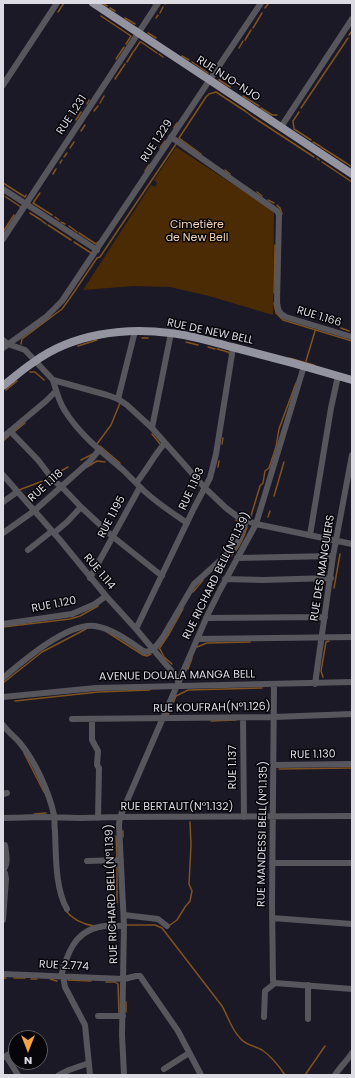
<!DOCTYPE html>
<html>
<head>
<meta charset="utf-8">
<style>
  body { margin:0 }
  #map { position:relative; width:355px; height:1078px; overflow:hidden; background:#1b1925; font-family:Poppins,sans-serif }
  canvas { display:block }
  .frame { position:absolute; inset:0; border:4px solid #dcdbe3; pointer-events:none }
  .north { position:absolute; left:8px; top:1030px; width:40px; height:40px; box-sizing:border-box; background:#06050a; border:1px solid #5c5b61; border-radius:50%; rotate:180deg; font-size:11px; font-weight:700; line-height:16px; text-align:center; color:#dcdbe3 }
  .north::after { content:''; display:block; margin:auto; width:14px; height:18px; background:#f5a346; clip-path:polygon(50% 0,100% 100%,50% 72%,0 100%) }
</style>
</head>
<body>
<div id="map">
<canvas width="355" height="1078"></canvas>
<div class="frame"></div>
<div class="north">N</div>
</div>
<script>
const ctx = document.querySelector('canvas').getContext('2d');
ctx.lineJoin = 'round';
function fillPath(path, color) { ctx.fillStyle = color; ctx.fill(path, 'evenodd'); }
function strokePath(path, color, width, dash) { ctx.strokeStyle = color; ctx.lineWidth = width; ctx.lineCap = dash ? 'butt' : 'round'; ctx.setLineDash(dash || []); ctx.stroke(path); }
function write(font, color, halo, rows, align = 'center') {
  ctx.font = font + ' Poppins,sans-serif'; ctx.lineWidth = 3; ctx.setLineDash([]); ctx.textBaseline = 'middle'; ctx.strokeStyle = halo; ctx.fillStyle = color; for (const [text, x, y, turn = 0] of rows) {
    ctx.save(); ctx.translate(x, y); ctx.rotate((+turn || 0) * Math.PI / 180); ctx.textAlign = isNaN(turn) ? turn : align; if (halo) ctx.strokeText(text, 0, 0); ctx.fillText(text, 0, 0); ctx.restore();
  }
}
const green = new Path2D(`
  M176,147L274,211L273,315L209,296L170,287L134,286L83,290L151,185L155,187L157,183L154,180Z`);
const stream = new Path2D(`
  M102,3L107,6
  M153,4L154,3
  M165,4L166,3
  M110,8L115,11
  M265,8L268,4
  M58,12L64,3
  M160,13L163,7
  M101,16L131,36L126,44
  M125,18L135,24
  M156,18L158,15
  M253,28L262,13
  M148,33L156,38
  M349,35L352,31
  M245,40L251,30
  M141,42L157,53
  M239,48L243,41
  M134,51L140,42
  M159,54L163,57
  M182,56L189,60
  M116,59L124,47
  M127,62L133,52
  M192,62L208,73
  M221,76L219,80L230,87
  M115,79L125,64
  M243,96L259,106
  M100,103L104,96
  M87,104L89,100
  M261,108L272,115H277
  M301,108L348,38
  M94,111L98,106
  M245,111L253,117
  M299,112L293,121L294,129L311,140
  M253,117L314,157
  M76,120L81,112
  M174,128L177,123
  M81,131L85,125
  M313,142L320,146
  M321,147L346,163
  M70,148L74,142
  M160,148L165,141
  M201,154L179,138L206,97L209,94L216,92L245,111
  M64,157L67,153
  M317,158L319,160
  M322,162L352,182
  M60,163L62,160
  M346,163L352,167
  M225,170L230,174
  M145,171L149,165
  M53,174L56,169
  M3,183L25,197L26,195
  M257,192L262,196
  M40,193L33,203L52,215
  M3,195L4,196
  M6,197L21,207L20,208
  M268,200L274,203
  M277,205L280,208L282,214
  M30,213L41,220
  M55,217L59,220
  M42,221L46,224
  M61,222L65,224
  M48,225L71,240
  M69,226L77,232
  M3,232L14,215
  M79,233L96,244L98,242
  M74,242L91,253
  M274,293L275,245
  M274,303L276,313L283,320L352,341
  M341,328L349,331
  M142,338H148
  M186,342L198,345
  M21,344L22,339L62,309L70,298L97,258L100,257L176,144
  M78,346L97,340
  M208,347L215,349
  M217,349L228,352L230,354
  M289,358L314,365
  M306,361L315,331
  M30,372H35L44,380
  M6,390L17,381
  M14,432L25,423
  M152,434L161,445
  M3,441L9,436
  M97,444L111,425L120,403
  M222,444L223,438
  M100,446L120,463
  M81,460L93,454
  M87,467L97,461L105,462
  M218,467L219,461
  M54,475L68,467
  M19,490L48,479
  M274,496L284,462
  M268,517L270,511
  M250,519L260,486L263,483L265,471L269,468L276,447L279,429L296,383
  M236,520L243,524
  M215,569C233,555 240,550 247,527
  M334,588L340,554
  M193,592L203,580
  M3,627L70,619L80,616L98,606
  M107,632L143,655L147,656L151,654
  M197,647L207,643L250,642
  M159,649L169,634L183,609
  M160,649L164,657L172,664
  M188,669L192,658
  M323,677L321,671L326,642L329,641
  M3,683L42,652L86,629
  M15,701L98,692L150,690
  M168,715L176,696L188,690L262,688
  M211,721L236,720
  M24,753L44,792
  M279,769L352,768
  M191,806V812
  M34,814L46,813
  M123,831V837
  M116,836L117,858
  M117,862V903
  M65,910C73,920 82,924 94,926
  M126,925H155L162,928L222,1006C228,1016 231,1029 240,1038C245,1045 255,1046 262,1050C271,1056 279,1066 285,1075
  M170,925L177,920L185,907L190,901L192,891L189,884L191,845L190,822
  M3,978H6
  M14,978H25
  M31,979H37
  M50,979L57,981
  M68,980L91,981
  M106,982H115L118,984L119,1014
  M126,1002V1012
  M305,1075L325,1046`);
const minor = new Path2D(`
  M3,85L57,3
  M281,127L352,19
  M171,137L277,211L279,215L277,303C278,310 279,314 286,317L352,337
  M3,189L97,250
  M3,239L158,3
  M3,340L8,344L25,350L53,380L107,395L118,399L127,405L152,428L205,488L226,508L238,517L256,524L352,544
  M3,348L46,317L62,301L261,3
  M53,380C56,391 59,402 65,411C80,435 102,452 123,470C129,476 135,482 141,488C154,501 171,512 187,523
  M118,399L135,331
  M152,428L171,333
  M10,431L38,460L54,481L61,486L81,507L112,536L162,576
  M3,437L46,401L56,391
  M3,475L60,540L106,596L136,629L174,674L179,682
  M136,483C147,470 154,455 165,443
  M3,502L17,492
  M3,533L34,511L90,461L99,450
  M54,533L67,522L81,507
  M310,535L331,408L338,376
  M28,550L52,531
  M237,558L333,556
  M90,578L140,487
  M225,579L263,580L331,578
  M206,618L325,617
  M3,624L72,614L95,604L106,596
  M136,629L194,508L210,478L216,454L233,348
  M197,639L352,637
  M3,678C23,661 68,622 95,626C113,629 130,642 145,652C154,651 158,644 163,637L194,584L235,547L239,539L246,521
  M315,684L333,556L352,455
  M274,685L272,903L273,981L275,983
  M3,697L96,688L352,682
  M243,718L244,817
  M72,719L274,717L352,714
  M92,719V740L98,751L97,765L99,768L98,818
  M3,725C8,732 15,737 20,743C35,761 49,792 54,815C55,820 54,826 55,831C56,854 55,889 67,909
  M274,765L352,764
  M3,794L7,793
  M3,818L43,817L80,818L120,817L352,816
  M87,861L121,860
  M272,863H352
  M3,870C9,864 6,853 5,845
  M3,871L5,873L6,879L3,920
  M124,915L158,919L167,926
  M272,918L352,924
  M3,974L124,979L136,976H140L178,1031L201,1075
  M61,976C67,955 74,932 99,927C107,925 116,926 124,926
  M63,976L65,987L85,1025L90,1075
  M275,983L352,989
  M98,1016H123
  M264,1017L265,991L275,983
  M308,1019V985
  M35,1038L37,1037
  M6,1056L18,1075
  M4,1057L16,1050
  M164,1069L189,1053
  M59,1075L69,1070L89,1063
  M124,1075L122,1035L124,926L119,825L120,817L208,614L220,590L256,524L304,366
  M335,1075C340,1067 347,1061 352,1053`);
const major = new Path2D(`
  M93,3L352,174
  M3,386C13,378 23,369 34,362C72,334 124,327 170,333C191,335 212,342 232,347C272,357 312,368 352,380`);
const streetNames = [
  ["RUE NJO-NJO",228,79,33],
  ["RUE 1.231",72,115,-56],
  ["RUE 1.229",157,141,-57],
  ["RUE 1.166",319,317,17],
  ["RUE DE NEW BELL",210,332,12],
  ["RUE 1.118",46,486,-42],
  ["RUE 1.193",192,489,-65],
  ["RUE 1.195",112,517,-62],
  ["RUE DES MANGUIERS",323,568,-81],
  ["RUE 1.114",99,572,50],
  ["RUE RICHARD BELL(N°1.139)",217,576,-64],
  ["RUE 1.120",54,605,-11],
  ["AVENUE DOUALA MANGA BELL",177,676,-1],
  ["RUE KOUFRAH(N°1.126)",212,708,-1],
  ["RUE 1.130",313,755,-1],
  ["RUE 1.137",233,767,-90],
  ["RUE BERTAUT(N°1.132)",177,807],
  ["RUE MANDESSI BELL(N°1.135)",263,834,-89],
  ["RUE RICHARD BELL(N°1.139)",112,894,-92],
  ["RUE 2.774",64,966,3]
];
const parkNames = [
  ["Cimetière",197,225],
  ["de New Bell",197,238]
];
fillPath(green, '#4b2b03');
strokePath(stream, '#7f521f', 1.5);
strokePath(minor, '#57565d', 6);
strokePath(major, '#9493a0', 8);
write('11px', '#dcdbe3', '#06050a', streetNames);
write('11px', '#f6d4b4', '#06050a', parkNames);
</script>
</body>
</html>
